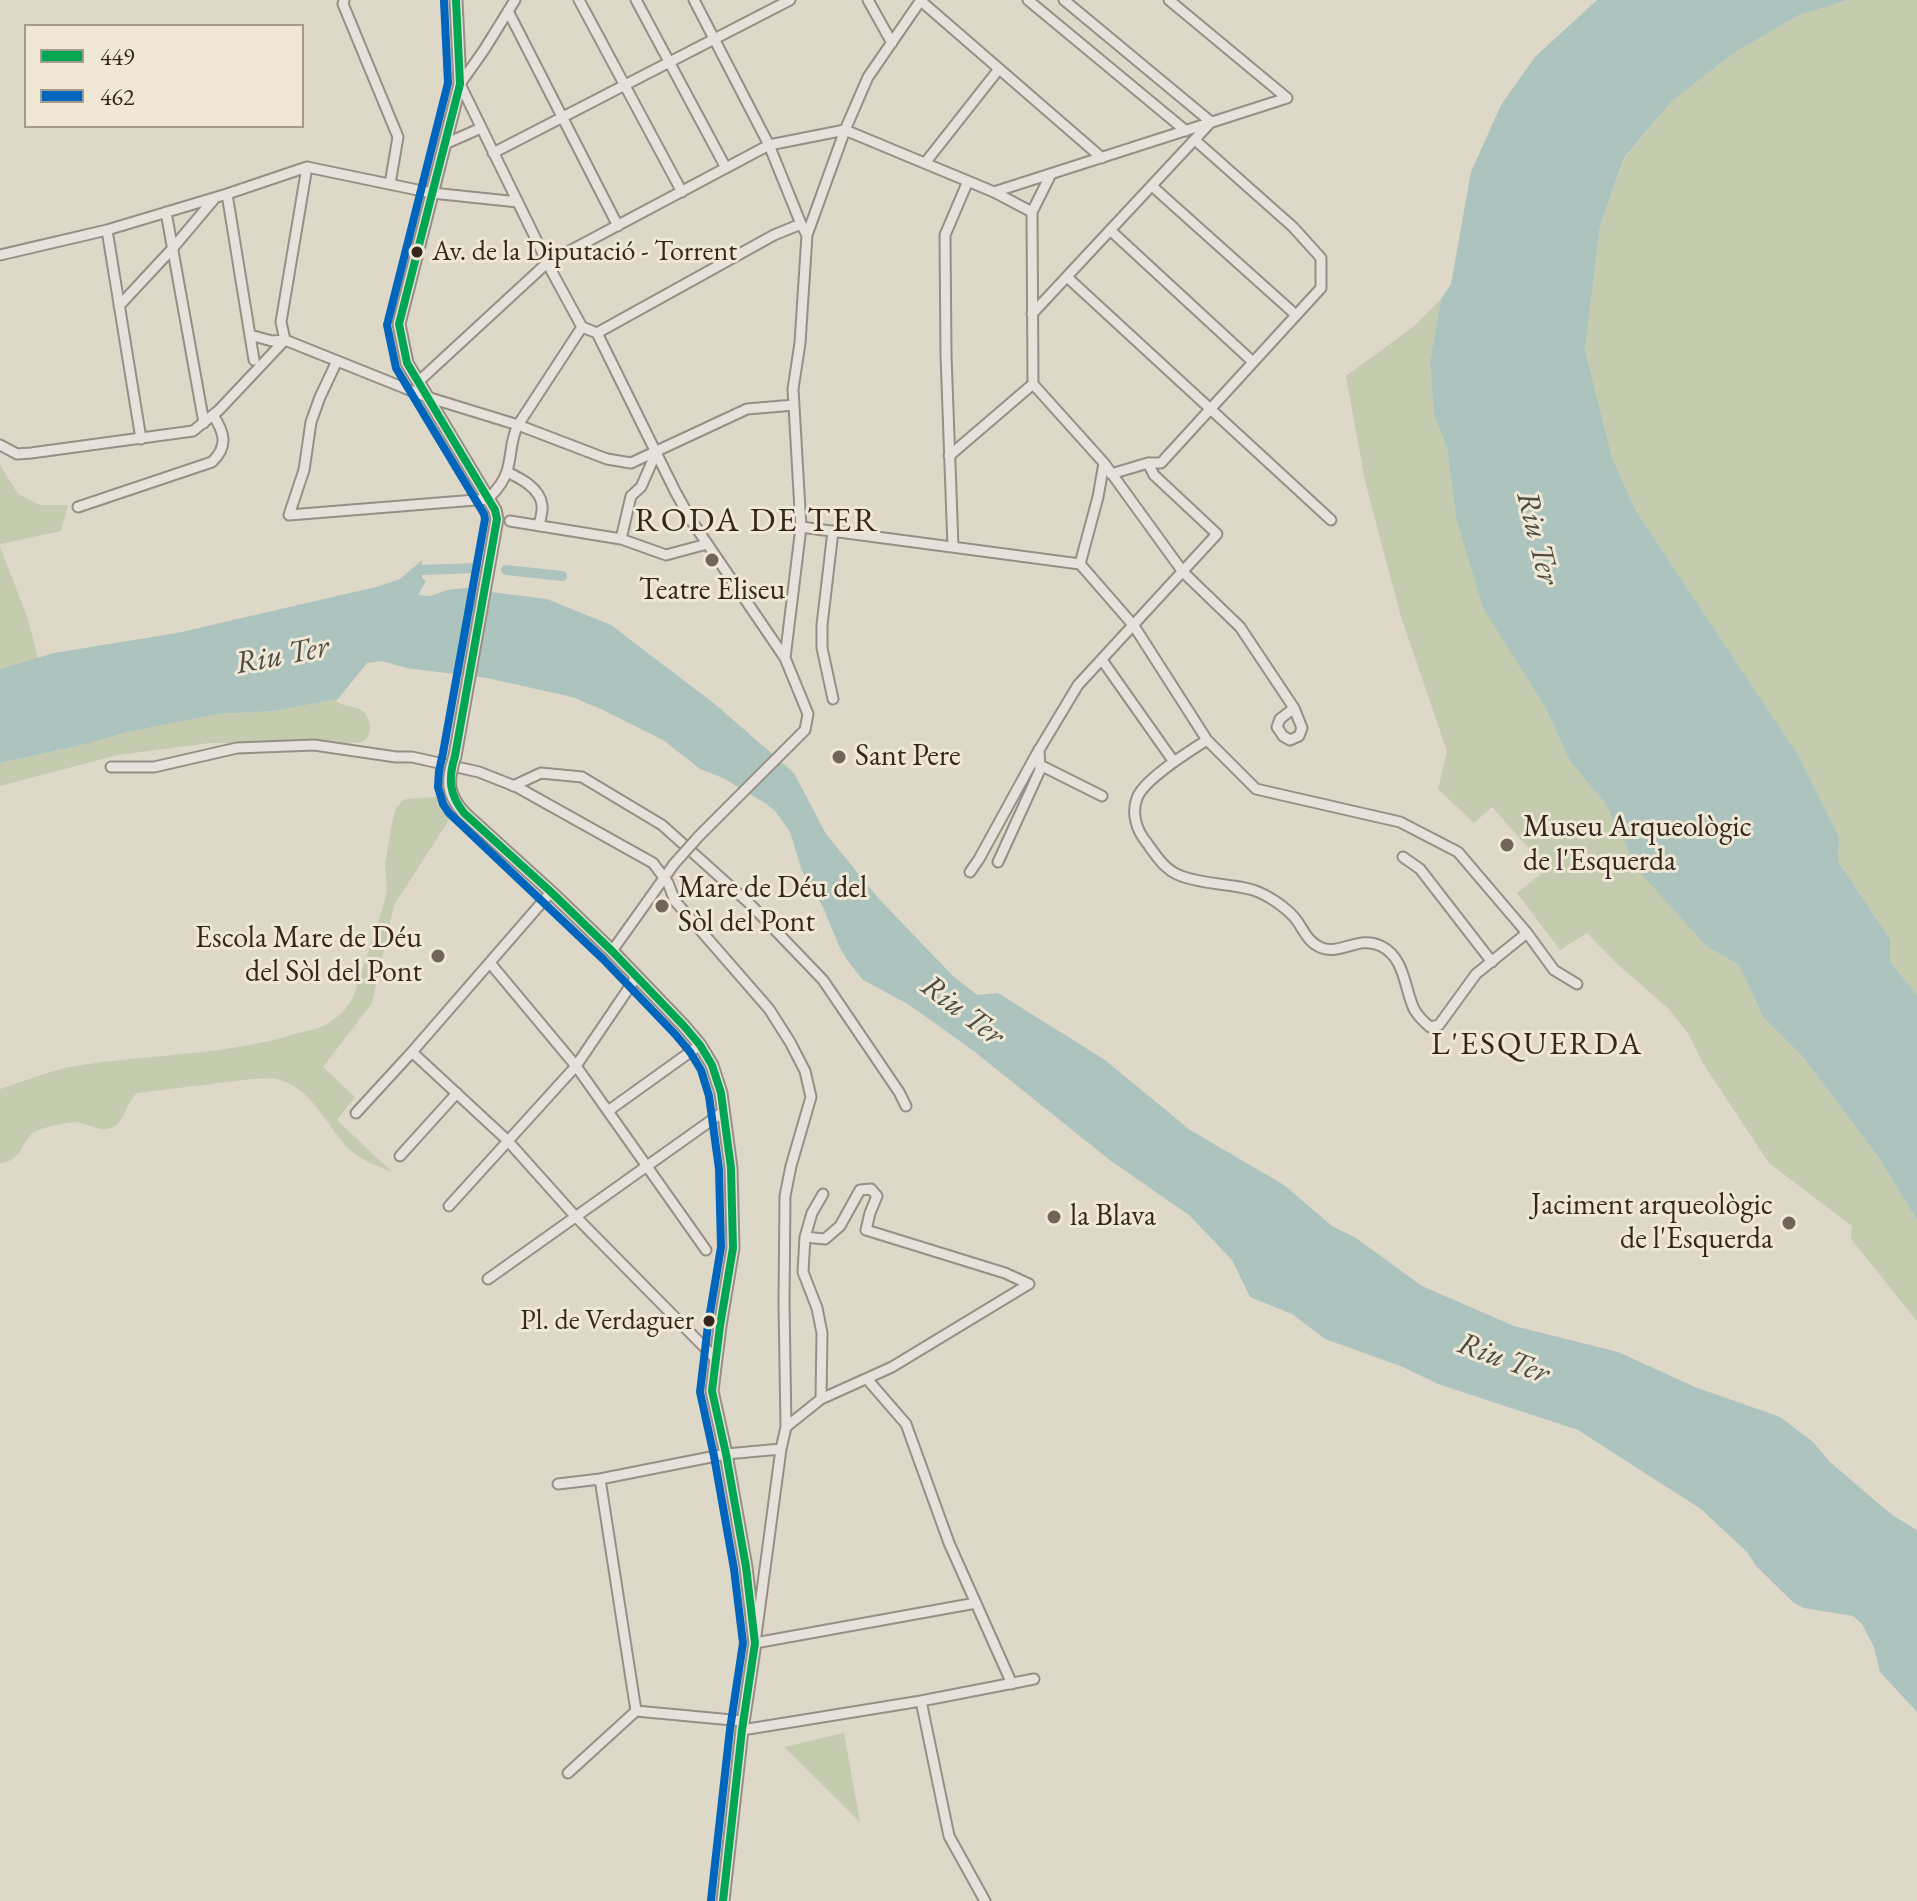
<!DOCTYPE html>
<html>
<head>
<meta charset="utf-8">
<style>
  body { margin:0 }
  #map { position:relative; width:1917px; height:1901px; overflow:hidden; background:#ded8c9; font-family:"EB Garamond",serif }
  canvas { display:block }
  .legend { position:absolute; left:24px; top:24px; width:280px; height:104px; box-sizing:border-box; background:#efe8d6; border:2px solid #a59a8b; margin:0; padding:10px 14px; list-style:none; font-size:24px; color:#37261b }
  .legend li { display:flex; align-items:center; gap:16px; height:40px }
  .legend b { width:40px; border:2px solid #a59a8b }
</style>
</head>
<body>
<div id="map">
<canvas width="1917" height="1901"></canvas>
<ul class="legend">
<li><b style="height:10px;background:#00a651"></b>449</li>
<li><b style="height:10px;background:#0065bd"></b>462</li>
</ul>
</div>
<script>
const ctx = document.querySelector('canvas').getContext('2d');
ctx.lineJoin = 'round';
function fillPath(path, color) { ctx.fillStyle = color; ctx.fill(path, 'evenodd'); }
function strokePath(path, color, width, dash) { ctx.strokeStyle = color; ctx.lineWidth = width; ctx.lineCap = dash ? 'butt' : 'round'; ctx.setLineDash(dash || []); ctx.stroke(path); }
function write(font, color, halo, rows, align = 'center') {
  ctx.font = font + ' "EB Garamond",serif'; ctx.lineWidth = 6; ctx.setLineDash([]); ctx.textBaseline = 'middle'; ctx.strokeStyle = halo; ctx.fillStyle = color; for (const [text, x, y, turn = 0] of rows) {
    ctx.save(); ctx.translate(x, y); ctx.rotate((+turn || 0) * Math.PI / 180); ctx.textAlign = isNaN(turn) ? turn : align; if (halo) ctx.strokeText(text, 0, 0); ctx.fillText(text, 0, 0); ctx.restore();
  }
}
const green = new Path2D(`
  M1848,0H1917V995L1890,961V939L1838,861L1839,837L1797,753L1636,511L1612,458L1585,350L1600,226L1624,159L1672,101L1734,53L1799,15Z
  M1441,299L1430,362L1434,415L1447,448L1456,517L1570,761L1605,803L1639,870L1706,946L1739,965L1763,1017L1802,1056L1879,1158L1917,1220V1321L1851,1239L1852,1226L1769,1163L1702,1062L1689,1035L1668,1008L1616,963L1587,933L1560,950L1517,893L1547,869L1492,807L1474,823L1438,789L1447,751L1401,617L1365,481L1346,376L1413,327Z
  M0,465L18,494L40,505H68L61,531L0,544Z
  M0,547L27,616L38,658L0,669Z
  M338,699L336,702C344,706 354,706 361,710C370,715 373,731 366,739C361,744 353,743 347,743H210L118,755L0,786V763L78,746L128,732L218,714L274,711Z
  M437,797L449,820L394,905L372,1003L323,1067L355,1097L337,1120L392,1172C377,1166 359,1159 348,1148C325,1124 312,1088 277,1079C269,1078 260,1079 252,1079L137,1093C124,1104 125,1131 102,1129C92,1128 85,1123 76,1122C66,1123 39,1127 32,1134C19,1146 22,1161 0,1163V1089C26,1081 50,1070 76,1066C149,1054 224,1056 295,1034C307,1031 320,1029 330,1022C340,1016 349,1006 354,995L384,904L387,891L385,864L393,818L396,808L402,801L407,799Z
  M844,1733L860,1822L784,1747Z`);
const water = new Path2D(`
  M1597,0H1848L1799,15L1734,53L1672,101L1624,158L1600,226L1585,350L1612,458L1636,511L1797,753L1839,837L1838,861L1890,939V961L1917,995V1220L1879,1158L1802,1056L1763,1017L1739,965L1706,946L1638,870L1605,803L1570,761L1544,705L1483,608L1456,517L1447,448L1434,415L1430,362L1441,299L1451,284L1471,172L1501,105L1535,57Z
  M422,560V578L426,581L418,595L431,596L447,590L474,587L491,592L547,599L611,625L716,705L794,773L826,834L880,900L953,976L977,995L998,993L1105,1060L1190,1130L1284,1185L1332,1226L1356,1238L1422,1286L1514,1326L1618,1352L1695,1387L1780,1417L1813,1442L1830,1462L1892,1515L1917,1530V1712L1880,1672L1874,1647L1862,1624L1853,1616L1804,1608L1794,1603L1756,1566L1747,1552L1701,1509L1578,1430L1438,1384L1403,1367L1325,1339L1292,1314L1250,1297L1232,1260L1189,1215L1111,1161L975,1052L932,1021L906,1003L863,980L847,960L839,946L823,907L802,871L790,832L775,811L765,803L723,778L700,769L663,740L601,709L572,697L487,678L406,668L382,661L367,663L338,699L274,711L218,714L128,732L78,746L0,763V669L54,653L177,633L376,587L400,579Z`);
const canal = new Path2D(`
  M506,570L562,576
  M412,577L421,570L475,568`);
const minor = new Path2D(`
  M344,0L343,4L398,137L390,184
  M515,0L484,50L460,84L552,272L582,327L597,333L675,491L691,520L785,658L808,714L805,730L790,745
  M579,0L682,192
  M636,0L726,168
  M694,0L769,145L801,224L807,235
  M868,0L892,43
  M1028,0L1186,131
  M1169,0L1287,98
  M921,1L1102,158
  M508,11L618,226
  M845,130L994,192L1032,212L1033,384L1104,463L1183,572L1240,627L1294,708L1280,719L1277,727L1283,736L1290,740L1299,736L1302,728L1294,708
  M445,144L481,128
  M493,153L790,0
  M925,163L999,69
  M1152,186L1296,315
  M994,192L1287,98
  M227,194L254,360
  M166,212L204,423
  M1032,212L1051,174
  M107,230L141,439
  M1110,230L1253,362
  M0,255L107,230L227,194L307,167L432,193L518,202
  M1067,277L1331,520
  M119,306L172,249L215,198
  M1032,314L1211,122L1064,0
  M597,333L774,235L801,224
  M250,335L272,341L285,340L427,397L518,425L607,459L631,463L747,409L794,405
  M285,340L281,322L307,167
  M337,361L320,397L311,422L304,470L289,515L488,499C496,491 504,482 507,471C512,455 510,440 518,425L582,327
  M418,382L547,263L769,145L845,130
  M0,445L17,454L31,453L193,431L219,410L285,340
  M949,456L1033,384
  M507,472C520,478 540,488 542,505C543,511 540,520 539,526
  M1111,474L1148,463H1161L1321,288V258L1293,227L1195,140
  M78,507L212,462C229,446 224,432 213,415
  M510,521L621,539L666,555L707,544
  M801,527L1080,564L1134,626L1207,740L1256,789L1400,822L1458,852L1527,933L1554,970L1577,984
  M833,531L822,625V648L833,699
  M621,539L631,496L641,487L656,453
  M953,547L946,355L945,235L968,181
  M1080,564L1098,497L1104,463
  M785,658L801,527L793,389L800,343L807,235L845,130L868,77L921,0
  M1102,660L1174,762
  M1207,740C1190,751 1144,779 1137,798C1131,814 1137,831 1147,843C1157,857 1165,870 1181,876C1205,885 1229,883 1253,890C1266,894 1284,906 1294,917C1303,927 1306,942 1322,948C1341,955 1359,935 1381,946C1405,958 1404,987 1414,1009C1418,1016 1424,1022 1430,1027L1439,1025L1476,974L1527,933
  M1040,765L1102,796
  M111,767H154L237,748L314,745L396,757H412L479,772L517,787L653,863L668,883L675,901L769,1009L790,1042L805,1071L811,1097L791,1166L785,1196L784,1303L786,1427L781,1449L755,1643L976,1603
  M513,786L541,773L582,777L662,825L750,904L823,980L899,1092L906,1106
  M1403,857L1420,869L1492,962
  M998,862L1040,770L1039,749
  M970,872L979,859L1036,755L1078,685L1217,534L1154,475L1148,463
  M612,951L674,864
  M490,963L576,1066L706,1250
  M412,1052L507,1140L575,1216L716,1359
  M608,1111L700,1045
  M356,1113L412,1052L551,892
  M400,1156L457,1093
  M449,1206L576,1066L637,976
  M805,1237L825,1239L840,1226L860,1190L871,1189L877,1196L870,1213L866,1230L1005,1273L1029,1284
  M488,1279L723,1112
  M867,1379L906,1424L949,1543L1012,1684
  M821,1399L822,1333L817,1308L803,1272L805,1237L812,1213L823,1194
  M786,1427L821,1399L892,1367L1029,1284
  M600,1479L636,1711L743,1721
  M558,1484L600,1479L726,1454L781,1449
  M921,1701L949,1836L985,1901
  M742,1730L921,1701L1034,1679
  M568,1773L636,1711`);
const tertiary = new Path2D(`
  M455,756L497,519L495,510L407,363L399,324L460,84L456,0
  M464,813L551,892L612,951L684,1026L700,1045L712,1065L721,1093L731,1168L733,1248L720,1326L712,1391L726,1454L746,1567L755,1643L742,1730L723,1901`);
const minorBridge = new Path2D(`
  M674,864L699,836L790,745`);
const tertiaryBridge = new Path2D(`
  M455,756C447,780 446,793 464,813`);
const bus1 = new Path2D(`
  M456,0L460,84L399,324L407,363L495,510L497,519L455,756C448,779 449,794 464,813L551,892L612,951L684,1026L700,1045L712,1065L721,1093L731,1168L733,1248L720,1326L712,1391L726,1454L746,1567L755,1643L742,1730L723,1901`);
const bus2 = new Path2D(`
  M444,1L448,83L387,325L396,368L484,514L485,519L443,753L439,771L438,787L443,804L449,813L603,959L675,1034L690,1052L701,1070L709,1096L719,1169L721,1247L708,1325L700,1392L714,1456L734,1569L743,1643L730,1729L711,1900`);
const markers = [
  [417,252,7,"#37261b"],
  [712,560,8,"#716458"],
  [839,757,8,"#716458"],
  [1507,845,8,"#716458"],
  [662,906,8,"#716458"],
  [438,956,8,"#716458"],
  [1054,1217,8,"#716458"],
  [1789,1223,8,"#716458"],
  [709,1321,7,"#37261b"]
];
const busNames = [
  ["Av. de la Diputació - Torrent",432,252],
  ["Pl. de Verdaguer",694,1321,"right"]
];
const poiNames = [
  ["Teatre Eliseu",712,591,"center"],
  ["Sant Pere",855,757],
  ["Museu Arqueològic",1523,828],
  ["de l'Esquerda",1523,862],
  ["Mare de Déu del",678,889],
  ["Sòl del Pont",678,923],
  ["Escola Mare de Déu",422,939,"right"],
  ["del Sòl del Pont",422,973,"right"],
  ["Jaciment arqueològic",1773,1206,"right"],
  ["de l'Esquerda",1773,1240,"right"],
  ["la Blava",1070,1217]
];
const waterNames = [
  ["Riu Ter",1537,538,76],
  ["Riu Ter",282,656,-11],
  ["Riu Ter",962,1011,37],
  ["Riu Ter",1503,1359,20]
];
const neighbourhoodNames = [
  ["L'ESQUERDA",1537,1045]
];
const quarterNames = [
  ["RODA DE TER",757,522]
];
fillPath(green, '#c4cbae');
fillPath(water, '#adc3bd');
strokePath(canal, '#adc3bd', 10);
strokePath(minor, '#958f85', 13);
strokePath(tertiary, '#958f85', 15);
strokePath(minor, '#e6e2db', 9);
strokePath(tertiary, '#e6e2db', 11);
strokePath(minorBridge, '#958f85', 13, []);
strokePath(tertiaryBridge, '#958f85', 15, []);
strokePath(minorBridge, '#e6e2db', 9);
strokePath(tertiaryBridge, '#e6e2db', 11);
strokePath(bus1, '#00a651', 8);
strokePath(bus2, '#0065bd', 8);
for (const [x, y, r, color] of markers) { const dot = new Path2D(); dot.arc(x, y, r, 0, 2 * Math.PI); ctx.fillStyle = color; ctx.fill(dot); strokePath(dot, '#efe8d6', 3); }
write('28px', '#37261b', '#efe8d6', busNames, 'left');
write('30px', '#37261b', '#efe8d6', poiNames, 'left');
write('italic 32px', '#4f4b42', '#efe8d6', waterNames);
ctx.letterSpacing = '2px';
write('32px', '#37261b', '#efe8d6', neighbourhoodNames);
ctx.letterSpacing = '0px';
ctx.letterSpacing = '2px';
write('34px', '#37261b', '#efe8d6', quarterNames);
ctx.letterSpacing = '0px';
</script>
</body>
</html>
